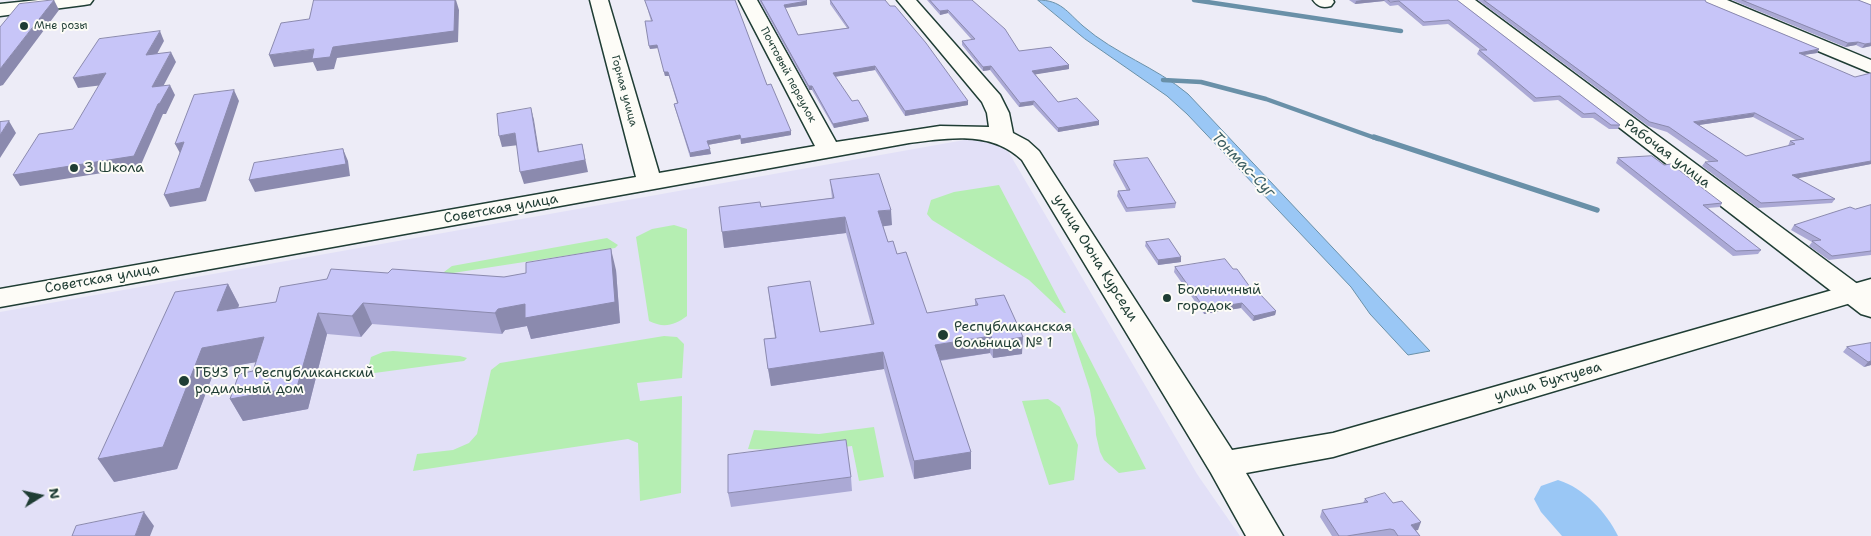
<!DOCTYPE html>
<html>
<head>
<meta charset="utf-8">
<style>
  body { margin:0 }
  #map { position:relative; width:1871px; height:536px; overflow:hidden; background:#edecf7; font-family:"Shantell Sans",sans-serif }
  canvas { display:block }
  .north { position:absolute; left:15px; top:471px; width:50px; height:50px; -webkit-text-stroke:4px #fdfcf7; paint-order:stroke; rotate:80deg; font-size:14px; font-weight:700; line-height:20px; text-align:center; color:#1f3d34 }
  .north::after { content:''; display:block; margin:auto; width:18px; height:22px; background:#1f3d34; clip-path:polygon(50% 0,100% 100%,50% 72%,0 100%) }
</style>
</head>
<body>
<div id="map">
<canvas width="1871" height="536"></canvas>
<div class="north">N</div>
</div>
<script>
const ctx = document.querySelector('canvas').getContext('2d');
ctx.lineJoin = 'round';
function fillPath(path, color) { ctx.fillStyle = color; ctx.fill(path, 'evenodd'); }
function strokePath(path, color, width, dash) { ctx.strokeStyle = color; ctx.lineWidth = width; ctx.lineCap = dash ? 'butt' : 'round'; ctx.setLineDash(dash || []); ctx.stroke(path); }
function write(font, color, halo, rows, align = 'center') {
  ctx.font = font + ' "Shantell Sans",sans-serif'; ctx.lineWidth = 4; ctx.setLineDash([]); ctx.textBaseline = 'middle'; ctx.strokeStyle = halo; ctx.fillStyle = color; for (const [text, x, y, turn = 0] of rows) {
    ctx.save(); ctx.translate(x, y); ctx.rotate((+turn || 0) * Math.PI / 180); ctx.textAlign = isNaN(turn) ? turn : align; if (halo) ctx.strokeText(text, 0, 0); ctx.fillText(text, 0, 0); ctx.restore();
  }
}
const built = new Path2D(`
  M998,134L1197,474L1240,536H0V312Z`);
const green = new Path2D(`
  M999,185L1066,313H1064L1029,280L932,220L927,214L931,200L954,192Z
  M674,225L687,229V316C674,326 663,328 649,321L636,237L652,229Z
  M607,238L618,245L615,248L440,275L452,266Z
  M1074,328L1146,469L1119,473L1104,460L1100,452L1096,435L1095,418L1090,390L1070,329Z
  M664,336L677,337L684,344L682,378L637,383L640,401L682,396L681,493L640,501L638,443L628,439L413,471L417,454L453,450L469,443L477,434L491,370L500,363Z
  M393,351L460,356L467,358L464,361L367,374L371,357L383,352Z
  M1048,399L1060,407L1078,445L1074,480L1049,485L1022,401Z
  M874,427L884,477L859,481L852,446L809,451L748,449L754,430L819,434Z`);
const water = new Path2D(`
  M1038,0C1061,0 1067,12 1083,26C1115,54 1156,67 1188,94L1430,351L1408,355L1370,314L1351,287L1187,114L1167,96L1085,39Z`);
const streamFar1 = new Path2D(`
  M1194,0L1401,31
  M1163,80L1201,82L1266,99L1378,139`);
const stream = new Path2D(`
  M1374,137L1597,210`);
const river = new Path2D(`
  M1558,480C1584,488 1606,512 1618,536H1562L1541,512L1534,499L1541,486Z`);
const minor = new Path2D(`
  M38,0H93L90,4L84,5L0,16V4Z
  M590,0H608L659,173L815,146L739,0H757L836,142L940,126L989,127L987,113L982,102L897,0H916L1000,95L1009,113L1013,133L1028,141L1039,151L1232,450L1333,433L1871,279V297L1333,457L1246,473L1283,536H1246L1211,473L1022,160C991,130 948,138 909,143L0,307V289L636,177Z
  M1313,0H1333L1334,2L1331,6C1323,8 1318,7 1313,0Z
  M1702,0H1727L1871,60V73L1705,4Z
  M1855,0H1871V8L1858,4Z`);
const major = new Path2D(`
  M1454,0H1475L1871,294V317L1861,314Z`);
const wall = new Path2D(`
  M645,0H735L767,85L791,135L741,144L740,139L708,145L711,154L690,157L675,108L674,104L677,103L669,76H665L658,48L650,49L645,21H651Z
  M759,0H806L807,5L785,8L798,35L847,28L830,4V0L968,105L905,116L875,70L835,77L852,101L868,117L869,121L834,128L812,90H809Z
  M927,0H972L1019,51L1069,65V69L1035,74L1058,102L1099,121V125L1058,132L1033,105L1019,107L990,70L983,71L962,45V41L972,40L948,13L940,15Z
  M1349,0H1457L1620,125L1618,129H1609L1593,118H1582L1558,100L1534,102L1477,54L1479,50H1481L1448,24L1423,26L1398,5L1390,6L1384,1L1355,4Z
  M1478,0H1705L1706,2L1819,49L1817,53L1804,55L1871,164L1797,178L1835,199L1832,203L1758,208L1702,166L1705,162H1710L1667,132L1648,126ZM1753,117L1796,140L1790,141L1788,146L1746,156L1699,125Z
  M1732,0H1858L1871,5V46L1862,48L1856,45L1845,47Z
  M1618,158L1664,165L1722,203L1720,207L1708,208L1761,250L1758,254L1733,256L1616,163Z
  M1114,161L1176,203L1175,208L1126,212L1117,196L1118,191H1127L1113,165Z
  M830,180L892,225L883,226L888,242L897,254L927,313L975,306V299L1022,354L993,358L990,353L940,361L971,452V469L914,479L884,369L771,386L764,339L775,338L768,287L820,332L871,324L846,233L724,248L761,207L832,198Z
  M1871,205V255L1829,260L1809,246L1812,242L1791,230L1794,225Z
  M1146,242L1181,257V262L1158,265L1145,246Z
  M1175,267L1233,269L1255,294L1276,311L1275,315L1253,321L1241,308L1204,314L1174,272Z
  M616,270L620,323L531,339L527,326L505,330L502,334L372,324L361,337L327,334L308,409L243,421L230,399L253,371L256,362L215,369L177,469L114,482L228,284L239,305L238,308L276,302L388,273L504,277Z
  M1871,343V365L1864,367L1843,352L1847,347Z
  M851,477L852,491L731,507L728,493Z
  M1365,499L1393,503L1418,530H1416L1420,536H1332L1320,517L1322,510L1363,503Z`);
const shadedWall = new Path2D(`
  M54,0L59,10L3,85L0,86V69Z
  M456,0L459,10L458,42L337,58L334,69L317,71L313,62L274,67L269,55L333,47Z
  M1362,0H1385L1384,1L1355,4L1356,1Z
  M807,1V5L784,8V5Z
  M948,10V13L940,15V11Z
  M160,31L164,41L151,65L146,55Z
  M1858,42L1856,45L1845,47L1848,43Z
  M1871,43V46L1862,48L1865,44Z
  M657,45L658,48L650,49L649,46Z
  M1819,49L1817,53L1796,56L1799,53Z
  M171,52L176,62L157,98L152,87Z
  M1069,65V69L1032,75V71Z
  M875,66V70L833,77V73Z
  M991,66L990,70L983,71V67Z
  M664,72H668L669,76H665Z
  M106,73L112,84L78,88L73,78Z
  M170,85L175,95L166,114H163L140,167L20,186L13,175L158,104Z
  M809,86H812V90H809Z
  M234,90L239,101L206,201L170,207L164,195Z
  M968,101V105L905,116V111Z
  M1034,101L1033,105L1019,107L1020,103Z
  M531,108L534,120L541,164L538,152Z
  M1755,113L1753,117L1692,126L1694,122Z
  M868,117L869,121L834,128L833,124Z
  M9,121L16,133L0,158V135Z
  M1099,121V125L1058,132V128Z
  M791,131V135L741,144V139Z
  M515,133L519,145L502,147L499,136Z
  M740,135V139L707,145V141Z
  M184,142L181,155L175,144Z
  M582,144L588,172L524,184L520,172Z
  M343,149L348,161L350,176L255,192L249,180Z
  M710,149L711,154L690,157V153Z
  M1871,161V164L1789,180L1792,175Z
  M891,210L892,225L879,227L878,211Z
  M845,217L846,233L724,248L722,232Z
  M611,249L616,270L620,323L531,339L527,326L505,330L502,334L495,313L498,309L525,304Z
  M1181,257V262L1158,265V260Z
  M228,284L239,305L228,333L217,311Z
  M363,303L372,324L361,337L352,316Z
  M1242,303L1241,308L1204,314L1205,309Z
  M1276,311L1275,315L1253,321L1254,316Z
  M318,313L327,334L308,409L243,421L230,399Z
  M991,336L990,353L935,361V345Z
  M264,337L275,359L215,369L177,469L114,482L98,459L202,348Z
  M1023,337L1022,354L993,358V342Z
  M883,352L884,369L771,386L768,369Z
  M1871,361V365L1864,367L1868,362Z
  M971,452V469L914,479V461Z
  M144,512L154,526L150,536H135Z
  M1421,522L1418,530L1408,532L1411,525Z`);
const building = new Path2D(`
  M54,0L0,69V27L19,4Z
  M314,0H455L454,31L333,47L330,57L312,59L314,49L269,55L281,23L309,19Z
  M645,0H735L767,85L771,84L791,131L741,139L740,135L707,141L710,149L690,153L674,104L678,103L668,72H664L657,45L649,46L645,21H652Z
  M761,0H806L807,1L784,5L798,35L849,28L830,0H885L890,6H895L926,43L968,101L905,111L875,66L833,73L852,101L858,100L868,117L833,124L812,86H809Z
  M930,0H972L1005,29L1019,51L1051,47L1069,65L1032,71L1058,102L1077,98L1099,121L1058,128L1034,101L1020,103L991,66L983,67L962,41L975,39L948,10L940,11Z
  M1388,0H1457L1620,125H1611L1595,113L1584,114L1560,96L1536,98L1479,50H1487L1449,20L1424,22L1399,1L1391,2Z
  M1484,0H1705L1706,2L1819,49L1799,53L1855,77L1871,73V161L1792,175L1835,199L1761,203L1705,162L1718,161L1669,127L1650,122ZM1755,113L1804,139L1790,141L1795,144L1746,156L1694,122Z
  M1742,0H1858L1871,5V43L1865,44L1858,42L1848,43Z
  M160,31L146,55L171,52L152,87L170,85L160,103L158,104L134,156L13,175L39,134L73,129L106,73L73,78L99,39Z
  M234,90L200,188L164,195L184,142L175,144L194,95Z
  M531,108L538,152L582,144L585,160L520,172L515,133L499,136L497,114Z
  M9,121L0,135V122Z
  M343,149L346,164L249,180L254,163Z
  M1652,156L1664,165L1671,164L1722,203L1703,205L1761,250L1736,251L1618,158Z
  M1148,158L1176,203L1127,208L1118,191L1130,190L1114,161Z
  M879,174L891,210L878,211L888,242L893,241L897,254L906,252L927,313L978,305L975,299L1004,295L1023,337L993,342L991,336L935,345L971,452L914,461L883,352L768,369L764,339L776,338L768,287L810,281L820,332L874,324L845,217L722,232L719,207L760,202L761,207L834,198L830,180Z
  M1871,205V251L1832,256L1812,241L1821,240L1794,225L1850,207L1855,209Z
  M1169,239L1181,257L1158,260L1146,242Z
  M611,249L615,302L525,318V304L498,309L495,313L363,303L352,316L318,313L297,387L230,399L239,374L253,371L264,337L202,348L163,447L98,459L175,292L228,284L217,311L276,302L280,287L327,279L331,269L388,273L392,269L504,277L526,273V263Z
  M1225,259L1233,269H1237L1255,294L1259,293L1276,311L1254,316L1242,303L1205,309L1175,267Z
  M1871,343V361L1868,362L1847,347Z
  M846,440L851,477L728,493V455Z
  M1385,493L1393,503L1402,501L1421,522L1411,525L1420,536H1398L1394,530L1390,529L1347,536H1339L1322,510L1368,502L1365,499Z
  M144,512L135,536H72L76,526Z`);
const markers = [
  [24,26,5,"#1f3d34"],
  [74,168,5,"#1f3d34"],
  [1167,298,5,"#1f3d34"],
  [943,335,6,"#1f3d34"],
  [184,381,6,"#1f3d34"]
];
const farPoinames = [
  ["Мне розы",34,26]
];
const farStreetnames = [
  ["Почтовый переулок",788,75,62],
  ["Горная улица",624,91,75]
];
const streetNames = [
  ["Рабочая улица",1667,154,37],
  ["Советская улица",501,209,-10],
  ["улица Оюна Курседи",1095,258,58],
  ["Советская улица",102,279,-10],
  ["улица Бухтуева",1548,382,-16]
];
const poiNames = [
  ["3 Школа",84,168],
  ["Больничный",1177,290],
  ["городок",1177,306],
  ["Республиканская",954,327],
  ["больница № 1",954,343],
  ["ГБУЗ РТ Республиканский",195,373],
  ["родильный дом",195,389]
];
const waterNames = [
  ["Тонмас-Суг",1243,165,46]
];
fillPath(built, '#e2e0f7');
fillPath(green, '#b5eeb2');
fillPath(water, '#9ac7f5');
strokePath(water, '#6990a8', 1);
strokePath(streamFar1, '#6990a8', 4.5);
strokePath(stream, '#6990a8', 5.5);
fillPath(river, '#9ac7f5');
strokePath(minor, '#1f3d34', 3);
strokePath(major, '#1f3d34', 3);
fillPath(minor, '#fdfcf7');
fillPath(major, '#fdfcf7');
fillPath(wall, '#aba9d5');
fillPath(shadedWall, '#8b8aae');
fillPath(building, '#c7c5f8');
strokePath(building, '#8b8aae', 1);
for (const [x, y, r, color] of markers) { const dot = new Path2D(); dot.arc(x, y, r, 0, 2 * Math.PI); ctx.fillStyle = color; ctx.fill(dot); strokePath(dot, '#fdfcf7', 2); }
write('11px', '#1f3d34', '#fdfcf7', farPoinames, 'left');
write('11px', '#1f3d34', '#fdfcf7', farStreetnames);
write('14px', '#1f3d34', '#fdfcf7', streetNames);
write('14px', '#1f3d34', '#fdfcf7', poiNames, 'left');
write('italic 15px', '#3e6064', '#fdfcf7', waterNames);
</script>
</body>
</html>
